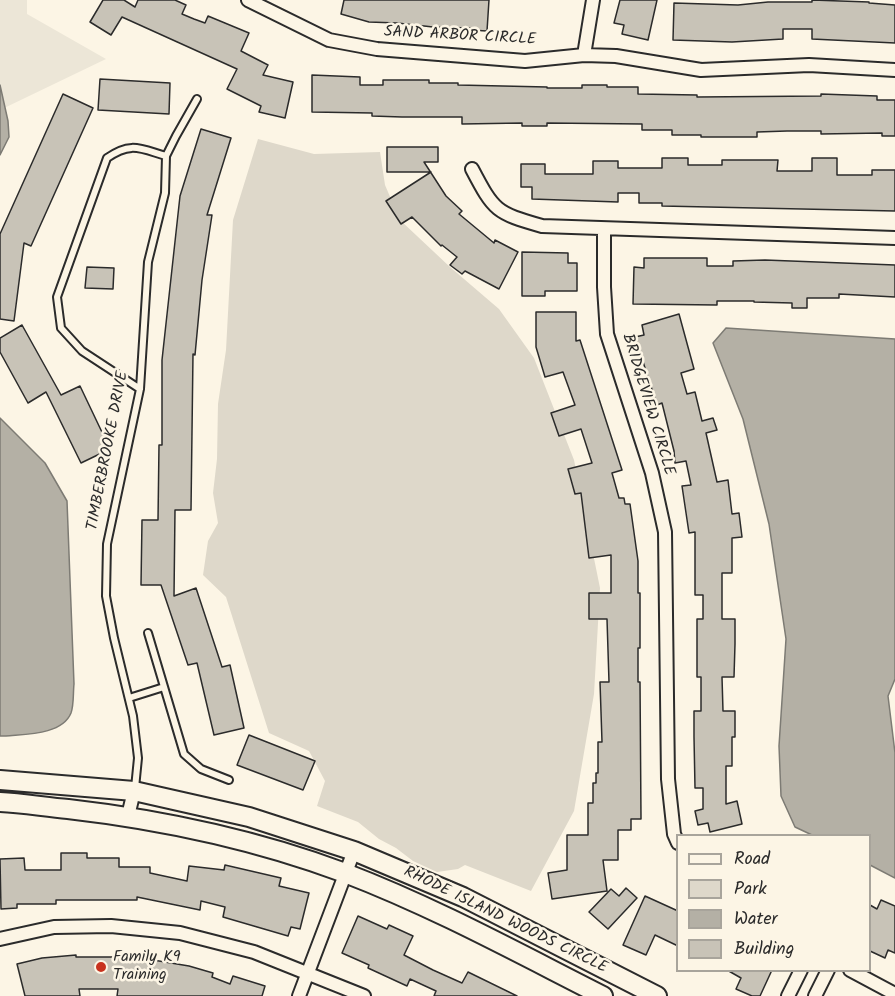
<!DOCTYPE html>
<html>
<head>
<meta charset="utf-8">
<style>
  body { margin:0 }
  #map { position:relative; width:895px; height:996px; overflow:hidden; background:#fcf5e5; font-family:Kalam,sans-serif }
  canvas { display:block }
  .legend { position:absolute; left:676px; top:834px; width:195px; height:138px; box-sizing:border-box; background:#fcf5e5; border:2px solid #a8a49b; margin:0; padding:8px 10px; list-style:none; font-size:18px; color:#2b2b2b }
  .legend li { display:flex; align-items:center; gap:12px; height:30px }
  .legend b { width:30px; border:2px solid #a8a49b }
</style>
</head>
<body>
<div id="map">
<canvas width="895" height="996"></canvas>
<ul class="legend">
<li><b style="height:8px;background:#fcf5e5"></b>Road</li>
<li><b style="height:16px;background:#ded8ca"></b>Park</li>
<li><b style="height:16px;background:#b4b0a5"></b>Water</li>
<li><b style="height:16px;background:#c8c3b7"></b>Building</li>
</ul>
</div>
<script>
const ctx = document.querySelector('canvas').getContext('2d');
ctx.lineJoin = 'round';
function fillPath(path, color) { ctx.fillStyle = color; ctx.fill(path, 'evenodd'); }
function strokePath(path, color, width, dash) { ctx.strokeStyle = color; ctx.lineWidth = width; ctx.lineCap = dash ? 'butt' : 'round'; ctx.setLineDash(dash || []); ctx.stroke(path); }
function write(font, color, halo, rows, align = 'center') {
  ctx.font = font + ' Kalam,sans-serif'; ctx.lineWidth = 5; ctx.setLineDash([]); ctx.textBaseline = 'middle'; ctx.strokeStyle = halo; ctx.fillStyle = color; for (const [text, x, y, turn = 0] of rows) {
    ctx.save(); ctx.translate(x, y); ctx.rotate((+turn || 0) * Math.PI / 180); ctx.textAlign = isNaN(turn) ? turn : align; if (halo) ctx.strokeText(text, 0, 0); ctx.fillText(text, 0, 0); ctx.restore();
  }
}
const built = new Path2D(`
  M0,0H27V14L106,59L0,110Z`);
const green = new Path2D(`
  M258,139L314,154L380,152L385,185L400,220L450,267L499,309L534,358L574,460L600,588L594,694L574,811L531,891L465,865L458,869L437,872L413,861L396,848L379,839L358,822L317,806L325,781L309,751L269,733L226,597L203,575L208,541L218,523L213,493L217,459L218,404L226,350L233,220Z`);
const water = new Path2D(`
  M0,85L8,121L9,137L0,155Z
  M726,328L895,339V679L888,696L895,753V878L870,865V836L812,835L795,827L781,796L779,746L786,639L769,524L743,419L713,343Z
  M0,418L45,463L67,501L74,684C73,693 74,705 71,713C62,735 25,734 6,736H0Z`);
const building = new Path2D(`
  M103,0H124L135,7L138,0H175L186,5L182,14L194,19L205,23L208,16L249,33L241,51L268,65L263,75L293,82L285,118L259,112L261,106L227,89L237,69L122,17L111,35L90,22Z
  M344,0H489L487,31L470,30V28L433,27L397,23L369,22L341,14Z
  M620,0H657L648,40L622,34L624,25L614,23Z
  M812,0L869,2V3L895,5V43L812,39V29H783V39L732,42L673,40L674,3L738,5L768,2H812Z
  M312,75L360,77V85H383V80H429V83H458V85L547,87V88H582V85H607V87H638V94L697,95V97L821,96V94L877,96V100H895V136H882V133L821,134V131H787L757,132V137H701V135H672V130H642V124L547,123V126H522V123L462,124V117H402L372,116V113L312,112Z
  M100,79L170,83L169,114L98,110Z
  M63,94L93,108L31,246L24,243L14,321L0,319V234Z
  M201,129L231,138L207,215H212L202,280L195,355L193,354L191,510H175L174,596L196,588L222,667L230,665L244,728L214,735L197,663L188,665L161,585H141L142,520H158L159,445H162V360L180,196Z
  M387,147H438V162H424L446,196L462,211L459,214L494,243L495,240L518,252L499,289L465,271L462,274L450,265L457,257L442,245L441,246L412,217L401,224L386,201L431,172H387Z
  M662,158H688V165H722V160H778L777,171H812V158H837V175H872V170H895V211L662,206V203H639V193H618V202L532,199V187H521V164H545V174H593V161H618V168H662Z
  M522,252L568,253V263H577V291H545V296H522Z
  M644,258H707V266H733V261L765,260L895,265V297L839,294V298H807V308H792V303L754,302V301H717V305L633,304L634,267L644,268Z
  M87,267L114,268L113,289L85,288Z
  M536,312H576V341L580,340L622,470L612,473L619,498H624L625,504H630L638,561V593H640V648H638V682H640L641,819H631V830H618V860H603L607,891L552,899L548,873L567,870V835H588V803H593V783H596V773H598V742H602L600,682H609L607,619H589V593H611V555L589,558L581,493L575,494L568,469L592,463L581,429L559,436L551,413L575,405L563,372L545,377L536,347Z
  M679,314L694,369L681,373L687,394L695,392L702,421L713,418L717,430L706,433L717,482L728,480L732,514L739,513L742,537L732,538V573H722V619H735V644L734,677H722L723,711H735V737H732V766H726V804L737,801L742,824L710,832L708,823L698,825L695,811L703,809V788H695L694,737V711H701V677H697V619H703V595H695V532L689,533L682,486L691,485L686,461L675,463L674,451L662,403L657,405L635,337L644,335L642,325Z
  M22,325L61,395L80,386L110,449L81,463L46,392L28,403L0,352V338Z
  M249,735L315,761L303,790L237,765Z
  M61,853H87V858H119V867H150V873L187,881L189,866L224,870L225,865L281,878L279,886L309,893L300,929L291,927L288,936L223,917L225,907L201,901L200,910L137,897V900H56V904H17V908L1,909L0,859L24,858L25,870H61Z
  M626,888L637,898L608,929L589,912L611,889L619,896Z
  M645,896L678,911V946L655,935L646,955L623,945Z
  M881,900L895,906V953L888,950L885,958L870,951V905L877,909Z
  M358,916L387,929L389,925L413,936L404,955L433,970L462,983L468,972L517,996H434L436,991L410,979L407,986L368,968L369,965L342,953Z
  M130,954L147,956V959L189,966L213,973L212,977L230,984L233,976L265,986L262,996H117L118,989H79L80,996H25L17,964L42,958L76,955V957H130Z
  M727,970H772L760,996H752L736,989L741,978Z`);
const lane = new Path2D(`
  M140,389L82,351L61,328L57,297L107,158C131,141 141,149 166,156
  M148,633L184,754L201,769L229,780
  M129,698L164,687
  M135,788L138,758L133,716L114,638L106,596L107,544L140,389L148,262L165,193L166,156L176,136L197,99`);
const street = new Path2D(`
  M248,0L329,40L377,49L525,61L584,55L616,56L701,70L809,65L895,70
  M584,55L593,0
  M472,169C494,211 496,213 542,226L895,238
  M604,230V287L607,334L652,473L665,532L668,779L674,834L678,843
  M128,816L134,791
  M0,939L54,927L111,926L180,933L254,952L364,996
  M850,970L895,994
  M299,996L354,851
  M788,996L801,970
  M815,996L828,970`);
const secondary = new Path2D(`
  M0,780L134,791L249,817L354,851L463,897L657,996
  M0,802C22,803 45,807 68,809C164,820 254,839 345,873C434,907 518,953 603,996`);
const markers = [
  [101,967,6,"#c8321e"]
];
const streetNames = [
  ["SAND ARBOR CIRCLE",460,37,3],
  ["BRIDGEVIEW CIRCLE",647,405,73],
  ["TIMBERBROOKE DRIVE",109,451,-79],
  ["RHODE ISLAND WOODS CIRCLE",505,921,26]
];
const poiNames = [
  ["Family K9",113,958],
  ["Training",113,976]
];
fillPath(built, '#ece6d7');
fillPath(green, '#ded8ca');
fillPath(water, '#b4b0a5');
strokePath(water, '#7d7b74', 1.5);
fillPath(building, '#c8c3b7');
strokePath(building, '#2b2b2b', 1.5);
strokePath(lane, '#2b2b2b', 10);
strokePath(street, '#2b2b2b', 16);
strokePath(secondary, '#2b2b2b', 22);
strokePath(lane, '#fcf5e5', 6);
strokePath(street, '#fcf5e5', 12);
strokePath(secondary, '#fcf5e5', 18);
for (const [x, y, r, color] of markers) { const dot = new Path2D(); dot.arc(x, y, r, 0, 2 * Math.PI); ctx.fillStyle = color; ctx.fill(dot); strokePath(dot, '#fcf5e5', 2); }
write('16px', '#2b2b2b', '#fcf5e5', streetNames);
write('16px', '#2b2b2b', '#fcf5e5', poiNames, 'left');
</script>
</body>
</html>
